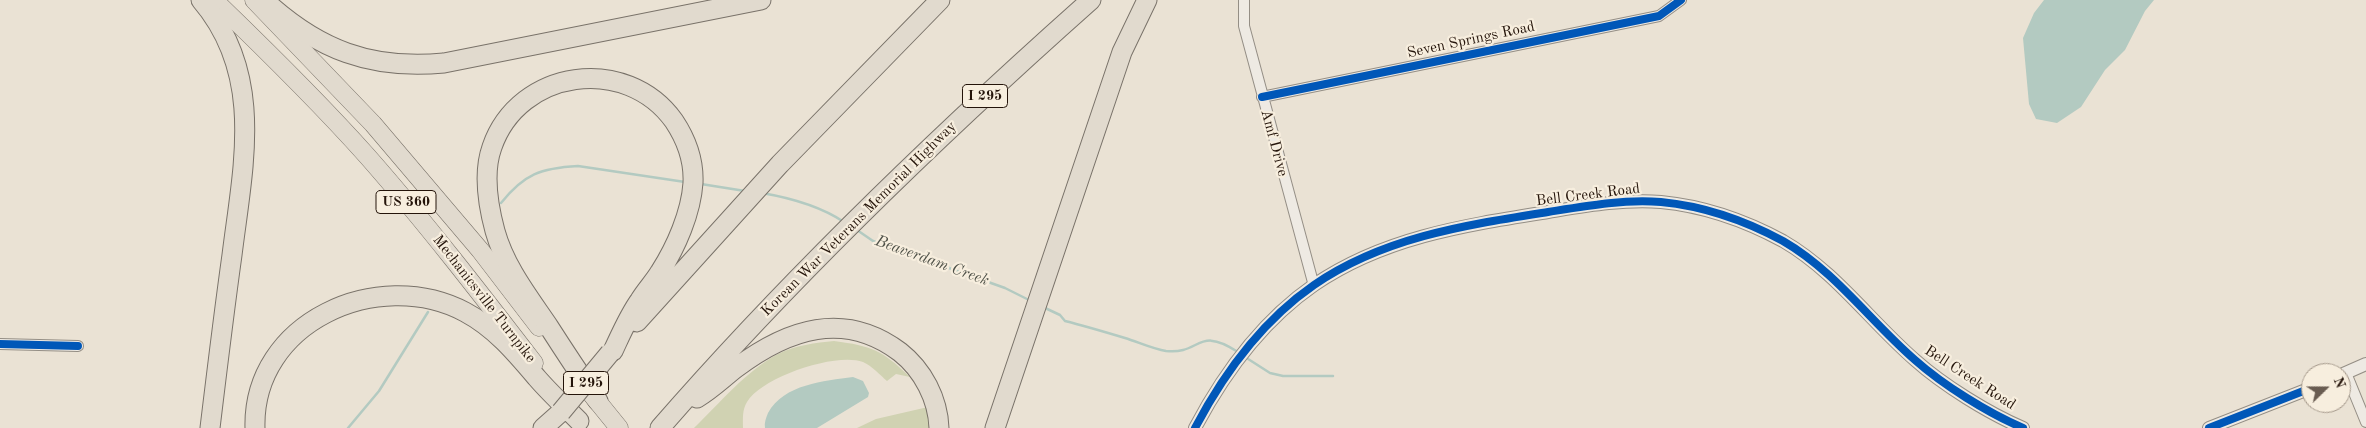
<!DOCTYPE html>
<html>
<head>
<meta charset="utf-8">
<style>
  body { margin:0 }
  #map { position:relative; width:2366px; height:428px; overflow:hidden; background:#eae2d4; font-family:"Old Standard TT",serif }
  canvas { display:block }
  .north { position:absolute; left:2301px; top:363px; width:50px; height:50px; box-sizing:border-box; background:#f7eede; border:1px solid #a39789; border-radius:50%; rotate:68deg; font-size:14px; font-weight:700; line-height:20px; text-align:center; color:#24140a }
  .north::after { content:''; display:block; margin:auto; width:18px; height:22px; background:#695c51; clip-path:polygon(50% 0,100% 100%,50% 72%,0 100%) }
</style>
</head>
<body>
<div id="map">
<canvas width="2366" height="428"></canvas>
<div class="north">N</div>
</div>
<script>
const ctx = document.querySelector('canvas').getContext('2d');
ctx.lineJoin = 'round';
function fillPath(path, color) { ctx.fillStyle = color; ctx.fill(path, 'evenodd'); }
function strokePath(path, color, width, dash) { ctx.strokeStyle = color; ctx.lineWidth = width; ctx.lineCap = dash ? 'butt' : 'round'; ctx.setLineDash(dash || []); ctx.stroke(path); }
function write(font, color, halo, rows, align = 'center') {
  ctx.font = font + ' "Old Standard TT",serif'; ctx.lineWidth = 4.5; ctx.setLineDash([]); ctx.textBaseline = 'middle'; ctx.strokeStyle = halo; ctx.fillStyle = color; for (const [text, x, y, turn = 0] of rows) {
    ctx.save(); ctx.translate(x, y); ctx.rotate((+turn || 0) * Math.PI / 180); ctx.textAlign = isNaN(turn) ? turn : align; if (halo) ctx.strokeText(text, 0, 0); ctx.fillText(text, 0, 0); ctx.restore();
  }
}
const green = new Path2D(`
  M834,341C872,346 882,350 910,377L896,374L887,381C880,375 872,366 863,362C836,352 762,377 747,402C742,410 743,419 743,428H694C720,403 746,371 778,354C795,345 816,343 834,341Z
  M928,407L931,428H857L876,419Z`);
const water = new Path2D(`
  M2044,0H2154L2145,11L2125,50L2105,70L2081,107L2057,123L2036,119L2029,104L2023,38L2034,13Z
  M853,377L863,381L869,393L868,397L817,428H765C764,423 766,418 768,413C784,384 824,381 853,377Z`);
const stream = new Path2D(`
  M701,184L745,191
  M762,193C791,198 820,206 844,222
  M501,203C524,174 541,168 578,166L685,182
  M857,230L873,241L1005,288L1029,300
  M1043,307L1060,315L1065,321C1085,326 1105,332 1125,338C1138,342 1153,349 1166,351C1201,355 1197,325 1238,352
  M1245,357L1270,373L1283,376H1333
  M348,428L379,391L428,312`);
const minor = new Path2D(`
  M1244,0V26L1314,286
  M1262,97L1659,16L1681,0
  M0,344L78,346
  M2346,373L2366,422`);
const tertiary = new Path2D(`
  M2341,375L2366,364
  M1195,428C1224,373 1262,321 1314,285C1384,237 1466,225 1548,212C1585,206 1623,199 1661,202C1703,206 1746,221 1783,241C1835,271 1870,321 1915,360C1943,385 1988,413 2023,428
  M2209,428L2311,388`);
const trunk = new Path2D(`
  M214,0C267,51 319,102 368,157C426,223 480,293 534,363
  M254,0L373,124L480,250L539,327
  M589,391L619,428`);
const motorway = new Path2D(`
  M201,0C265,75 243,166 232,255C224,312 217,370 210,428
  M264,0C318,50 371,70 444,63L761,0
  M637,322L780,164L940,0
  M697,398C712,389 723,378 736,368C788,329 844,310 900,352C923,370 938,399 939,428
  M598,401C581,376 565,352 549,327C528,296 505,267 495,231C488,205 483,172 492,147C519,69 626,54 674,121C686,139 694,161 693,183C691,213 676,247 660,272C654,282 646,290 640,300C629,315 621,334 613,351
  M255,428C252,322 378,266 465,312C495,328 515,352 537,378C550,393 565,407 579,421
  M543,428L561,412
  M660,428C793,275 939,135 1091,0
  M995,428L1122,52L1147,0`);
const motorwayBridge = new Path2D(`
  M561,412L610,353`);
const cycleway = new Path2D(`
  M1262,97L1659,16L1681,0
  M0,344L78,346
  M1195,428C1224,373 1262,321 1314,285C1384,237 1466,225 1548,212C1585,206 1623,199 1661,202C1703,206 1746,221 1783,241C1835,271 1870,321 1915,360C1943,385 1988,413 2023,428
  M2209,428L2311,388`);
const shields = [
  [985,96,45],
  [406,202,60],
  [586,383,45]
];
const shieldNames = [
  ["I 295",985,96],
  ["US 360",406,202],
  ["I 295",586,383]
];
const streetNames = [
  ["Seven Springs Road",1471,40,-12],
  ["Amf Drive",1274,143,75],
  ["Bell Creek Road",1588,195,-7],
  ["Korean War Veterans Memorial Highway",859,219,-45],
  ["Mechanicsville Turnpike",484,299,52],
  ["Bell Creek Road",1970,378,33]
];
const waterNames = [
  ["Beaverdam Creek",932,261,20]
];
fillPath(green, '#d0d2b2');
fillPath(water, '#b3cac1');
strokePath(stream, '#b3cac1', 2.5);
strokePath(minor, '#948e85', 12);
strokePath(tertiary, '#948e85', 14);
strokePath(trunk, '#797269', 19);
strokePath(motorway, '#797269', 21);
strokePath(minor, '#eeeae3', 10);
strokePath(tertiary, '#eeeae3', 12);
strokePath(trunk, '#e1dace', 18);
strokePath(motorway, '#e1dace', 19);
strokePath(motorwayBridge, '#797269', 21, []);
strokePath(motorwayBridge, '#e1dace', 19);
strokePath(cycleway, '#0057b8', 8);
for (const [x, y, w] of shields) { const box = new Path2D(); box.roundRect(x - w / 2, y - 11.5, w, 23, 4); ctx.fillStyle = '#f7eede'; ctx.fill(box); strokePath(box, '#24140a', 1); }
write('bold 14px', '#24140a', null, shieldNames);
write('15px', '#24140a', '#f7eede', streetNames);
write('italic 16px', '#4e5047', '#f7eede', waterNames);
</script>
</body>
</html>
